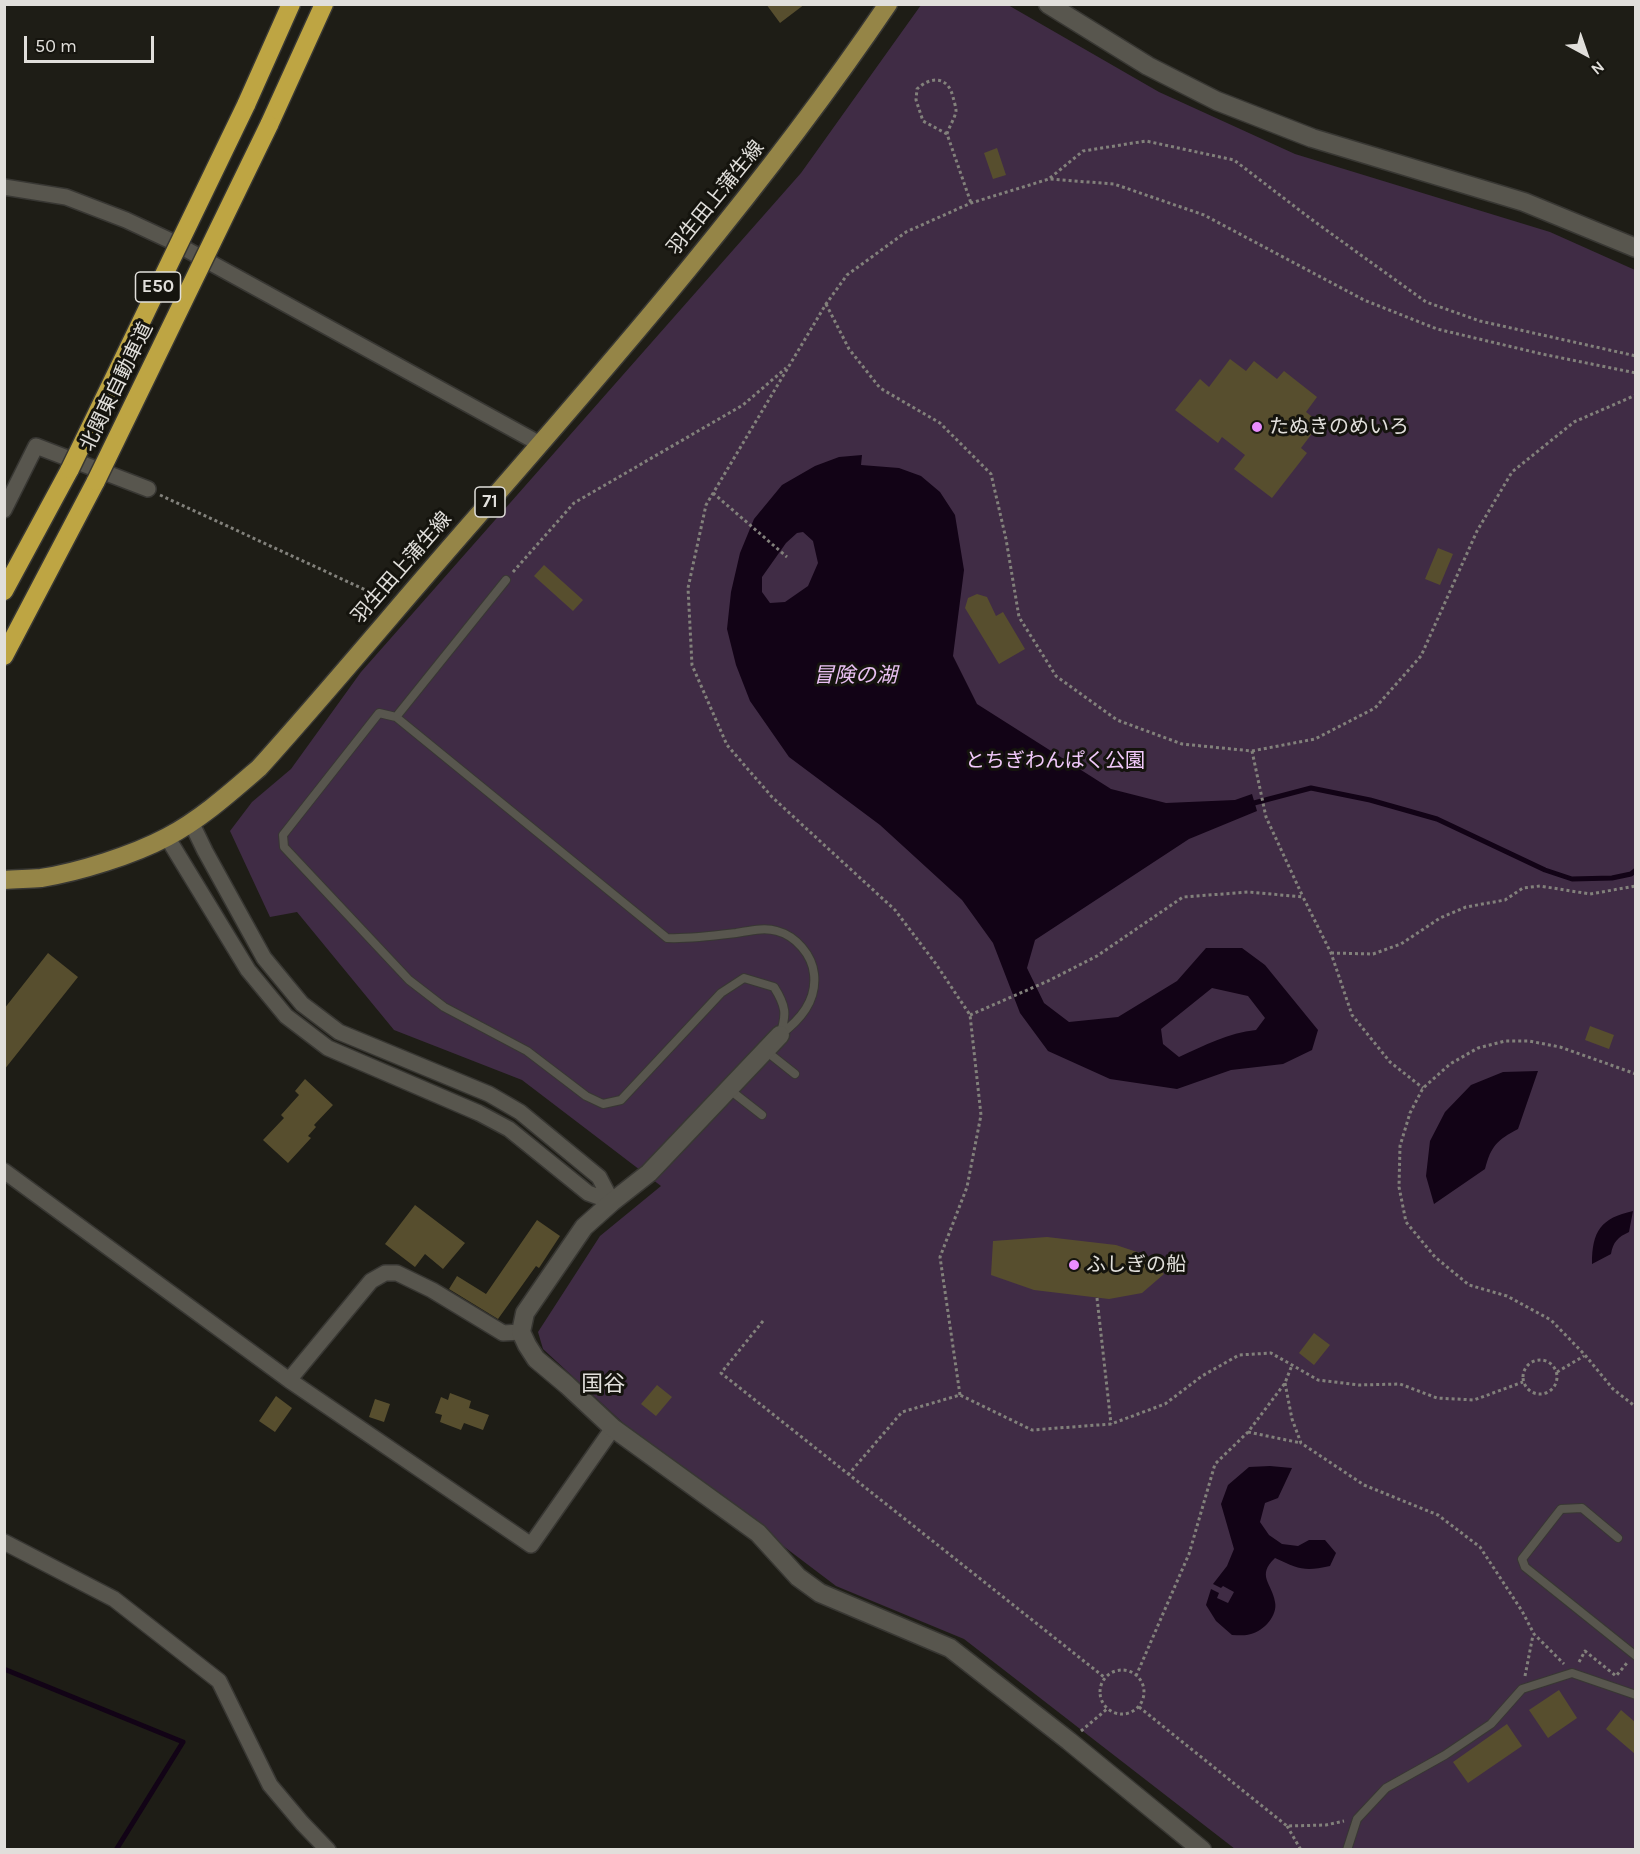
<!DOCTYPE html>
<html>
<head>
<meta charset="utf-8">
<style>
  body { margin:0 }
  #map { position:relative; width:1640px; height:1854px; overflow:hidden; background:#1e1d16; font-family:Karla,sans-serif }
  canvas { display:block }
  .frame { position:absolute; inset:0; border:6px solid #e1dfdb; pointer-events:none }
  .north { position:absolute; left:1556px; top:24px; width:60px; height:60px; -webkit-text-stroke:4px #15140e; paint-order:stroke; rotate:140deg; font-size:16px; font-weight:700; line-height:24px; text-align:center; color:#e1dfdb }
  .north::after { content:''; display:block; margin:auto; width:21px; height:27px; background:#e1dfdb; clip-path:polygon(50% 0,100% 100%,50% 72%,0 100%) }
  .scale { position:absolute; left:24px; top:36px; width:130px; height:27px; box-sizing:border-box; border:3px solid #e1dfdb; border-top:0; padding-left:8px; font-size:18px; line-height:21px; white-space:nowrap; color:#e1dfdb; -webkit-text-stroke:4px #15140e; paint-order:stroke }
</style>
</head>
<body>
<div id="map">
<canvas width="1640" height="1854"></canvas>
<div class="frame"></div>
<div class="north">N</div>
<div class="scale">50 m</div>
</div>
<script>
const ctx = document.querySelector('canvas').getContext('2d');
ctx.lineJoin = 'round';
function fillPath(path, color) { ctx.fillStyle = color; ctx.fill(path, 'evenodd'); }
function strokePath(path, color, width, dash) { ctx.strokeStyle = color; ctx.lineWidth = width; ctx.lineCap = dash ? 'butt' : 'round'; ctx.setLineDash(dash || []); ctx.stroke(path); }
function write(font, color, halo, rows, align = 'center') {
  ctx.font = font + ' Karla,"Noto Sans JP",sans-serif'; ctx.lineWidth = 6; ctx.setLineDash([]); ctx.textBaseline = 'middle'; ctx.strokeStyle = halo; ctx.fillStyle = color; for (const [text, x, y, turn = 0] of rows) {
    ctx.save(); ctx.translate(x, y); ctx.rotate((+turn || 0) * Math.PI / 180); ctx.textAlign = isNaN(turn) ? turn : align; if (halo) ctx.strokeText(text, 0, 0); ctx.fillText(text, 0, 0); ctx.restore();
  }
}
const green = new Path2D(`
  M921,5H1008L1159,92L1295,154L1550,232L1635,270V1849H1235L964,1639L836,1586L634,1433L543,1349L538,1332L600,1236L661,1186L522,1080L394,1030L297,912L270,917L230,831L252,802L291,769L361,672L801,173Z`);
const water = new Path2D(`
  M862,455L861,465L899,468L921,476L940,492L955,515L964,570L953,656L977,704L1111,789L1166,803L1235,800L1252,794L1257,811L1189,839L1035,940L1027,968L1044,1003L1069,1022L1118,1017L1177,981L1206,948H1242L1265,965L1318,1030L1312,1050L1283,1064L1231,1070L1177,1089L1110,1079L1048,1051L1020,1013L993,943L962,900L880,825L789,757L750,701L736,665L727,629L731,592L740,553L754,519L782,485L815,466L839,457ZM803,532L813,541L818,563L808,586L785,602L770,603L762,592V577L786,543L797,533ZM1212,988L1248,996L1265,1018L1256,1030C1228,1033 1205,1045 1179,1057L1163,1044L1161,1029Z
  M1538,1071L1518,1129C1497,1140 1491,1146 1485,1169L1434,1204L1426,1176L1430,1141L1445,1112L1471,1085L1503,1072Z
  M1633,1211L1629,1232C1618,1237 1613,1242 1611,1254L1592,1264C1592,1231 1601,1218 1633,1211Z
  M1270,1466L1292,1468L1278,1498L1265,1503L1260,1522L1269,1535L1282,1544L1298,1546L1309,1540H1325L1336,1553L1330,1566C1304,1572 1299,1569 1275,1558C1256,1576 1272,1583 1275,1602C1278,1615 1264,1631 1251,1634C1246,1636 1238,1635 1232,1635L1216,1621L1206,1605L1211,1589L1219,1593L1217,1598L1228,1603L1234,1592L1223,1586L1221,1588L1213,1584L1227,1566L1234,1549L1221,1504L1228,1485L1249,1467Z`);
const stream = new Path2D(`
  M1254,803L1311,788L1370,800L1437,819L1545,870L1572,879L1612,878L1631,874L1636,870
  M4,1669L183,1742L116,1850`);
const building = new Path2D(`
  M766,4H805L780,23Z
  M997,148L1006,175L993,179L984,153Z
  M1230,359L1246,371L1254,361L1277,379L1284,371L1317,397L1306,412L1320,423L1301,448L1307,453L1272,498L1234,469L1245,455L1222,437L1218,443L1175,410L1200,379L1209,387Z
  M1438,548L1453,554L1440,585L1425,579Z
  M544,565L583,600L573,611L534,576Z
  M977,594L987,597L996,616L1003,612L1025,649L999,664L965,608L968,598Z
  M48,953L78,977L4,1070V1009Z
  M1590,1026L1614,1035L1609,1049L1585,1040Z
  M305,1079L333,1105L314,1125L316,1127L308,1136L311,1138L288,1163L263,1140L284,1118L281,1115L299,1095L295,1091Z
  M415,1205L465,1243L443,1269L425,1254L415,1267L385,1244Z
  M537,1220L560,1236L539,1268L536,1266L498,1319L449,1289L457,1276L486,1294Z
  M1047,1237L1116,1245L1146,1255L1164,1274L1142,1293L1109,1299L1034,1290L991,1275L993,1241Z
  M1314,1333L1330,1345L1314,1365L1299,1353Z
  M657,1385L672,1397L656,1416L641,1404Z
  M450,1393L471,1401L469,1408L489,1415L483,1430L464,1423L461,1430L440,1422L442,1415L435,1413L441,1397L448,1400Z
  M276,1396L292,1408L275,1432L259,1421Z
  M375,1399L390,1404L384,1422L369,1417Z
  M1559,1690L1577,1718L1548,1738L1529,1710Z
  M1621,1710L1635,1722V1754L1606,1729Z
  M1507,1724L1522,1746L1468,1783L1453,1762Z`);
const path = new Path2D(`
  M947,134L923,121L916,100L917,89C931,76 948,76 953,97C954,101 956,107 956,111C955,118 949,127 947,134L971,203
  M1050,178L1083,151L1146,141L1234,160L1311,219L1426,302L1480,321L1636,356
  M826,304L849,349L880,388L940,423L991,474L1006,539L1019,617L1056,676L1117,720L1182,744L1252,751L1266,817L1303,897
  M713,493L787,557
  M160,495L383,598
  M513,572L574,503L743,405L786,368
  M1252,751L1315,739L1375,708L1421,656L1477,531L1512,472L1574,422L1636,395
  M1331,953L1373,954L1401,944L1440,918L1466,907L1505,900L1523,888L1540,886L1590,894L1636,886
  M970,1015L1048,981L1097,956L1183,897L1249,892L1303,897L1331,953L1352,1015L1390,1062L1423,1088
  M1636,1074L1560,1047L1529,1041H1505L1478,1048L1450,1064L1423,1088L1410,1113L1400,1146L1399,1187L1406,1222L1435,1257L1469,1285L1507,1296L1551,1320L1585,1355L1613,1389L1636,1407
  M1097,1298L1111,1424
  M763,1321L721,1373L1104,1677
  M1523 1377a17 17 0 1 1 34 0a17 17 0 1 1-34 0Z
  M1557,1372L1584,1356
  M1285,1383L1292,1419L1301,1443L1364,1485L1438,1515L1480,1547L1522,1611L1534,1634L1564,1664
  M960,1395L940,1257L967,1187L981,1115L970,1015L936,964L895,910L772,797L727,745L692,665L688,588L706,505L826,304L847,275L906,232L971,203L1049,179L1114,184L1204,215L1364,300L1437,329L1542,354L1636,373
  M1248,1432L1301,1443
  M848,1475L902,1412L960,1395L1032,1430L1111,1424L1165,1404L1202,1376L1239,1355L1271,1353L1318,1380L1359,1385L1400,1384L1437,1398L1474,1400L1523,1382
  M1579,1662L1585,1651L1616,1676L1627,1663
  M1100 1692a22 22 0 1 1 44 0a22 22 0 1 1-44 0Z
  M1136,1676L1189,1554L1215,1464L1248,1432L1285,1383L1292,1365
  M1525,1676L1533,1635
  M1139,1707L1287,1826L1326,1825L1344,1821
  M1081,1731L1107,1709
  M1287,1826L1301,1850`);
const lane = new Path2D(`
  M379,713L396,717L667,938C690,939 712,936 736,933C749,931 764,927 777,931C796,936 812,955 814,974C817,1001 800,1020 780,1035C787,1014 786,1006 774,987L744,978L721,993L621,1100L603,1104L586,1096L527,1051L444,1007L409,980L284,847L283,835Z
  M396,717L506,580
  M766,1051L795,1074
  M730,1090L762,1115
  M1618,1538L1582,1508L1561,1509L1522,1559L1525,1567L1636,1656
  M1347,1850L1357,1819L1386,1788L1445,1755L1491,1724L1522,1689L1572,1673L1636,1695`);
const street = new Path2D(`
  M4,187L66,197L126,220L171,241L540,444
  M4,510L36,446L148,489
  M191,822L205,851L264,958L302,1004L339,1032L489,1094L520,1112L599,1177L612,1202
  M167,837L248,970L286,1016L328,1048L479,1113L509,1129L588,1193L612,1202
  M4,1171L289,1380L531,1545L613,1428
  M289,1380L371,1281L385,1273H397L432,1290L503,1333L521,1332
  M4,1542L114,1599L219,1681L270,1785L302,1823L328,1850`);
const secondary = new Path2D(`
  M1048,4L1148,66L1217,101L1312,138L1524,202L1636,248
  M780,1035L649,1173L612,1202L584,1227L525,1313L521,1332L527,1345L536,1359L567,1385L613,1428L758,1533L798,1577L820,1593L950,1648L1069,1741L1202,1850`);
const primary = new Path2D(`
  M4,880C17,879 29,879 41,878C79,872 133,855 167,837C201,819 230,793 259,768C332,687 402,602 474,520C619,354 764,187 888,4`);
const highway = new Path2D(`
  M246,105L291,4
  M269,125L324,4
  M4,591L70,469
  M4,656L96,481`);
const highwayBridge = new Path2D(`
  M70,469L246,105
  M96,481L269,125`);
const markers = [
  [1257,427,6,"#e98dfe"],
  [1074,1265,6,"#e98dfe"]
];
const shields = [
  [158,287,45],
  [490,502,30]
];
const shieldNames = [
  ["E50",158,287],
  ["71",490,502]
];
const streetNames = [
  ["羽生田上蒲生線",716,198,-51],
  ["北関東自動車道",117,387,-64],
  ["羽生田上蒲生線",402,568,-49]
];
const poiNames = [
  ["たぬきのめいろ",1269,427],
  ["ふしぎの船",1086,1265]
];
const parkNames = [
  ["とちぎわんぱく公園",1055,761]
];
const waterNames = [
  ["冒険の湖",855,676]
];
const quarterNames = [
  ["国谷",603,1385]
];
fillPath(green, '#402c45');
fillPath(water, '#120316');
strokePath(stream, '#120316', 5);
fillPath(building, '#574e2e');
strokePath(lane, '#383733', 10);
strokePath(street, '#383733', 18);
strokePath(secondary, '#383733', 21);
strokePath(primary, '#383733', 21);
strokePath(highway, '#383733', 21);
strokePath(path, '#82817b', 3, [3, 3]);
strokePath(lane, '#58564e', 8);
strokePath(street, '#58564e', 15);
strokePath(secondary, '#58564e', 18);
strokePath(primary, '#958547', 18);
strokePath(highway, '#bea543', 18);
strokePath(highwayBridge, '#383733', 21, []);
strokePath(highwayBridge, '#bea543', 18);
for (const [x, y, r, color] of markers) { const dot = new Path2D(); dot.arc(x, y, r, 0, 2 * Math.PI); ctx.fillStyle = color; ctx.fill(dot); strokePath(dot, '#15140e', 2); }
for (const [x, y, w] of shields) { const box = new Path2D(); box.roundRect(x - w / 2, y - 15, w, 30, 4.5); ctx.fillStyle = '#15140e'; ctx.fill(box); strokePath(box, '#e1dfdb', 1.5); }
write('bold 18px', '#e1dfdb', null, shieldNames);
write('20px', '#e1dfdb', '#15140e', streetNames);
write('20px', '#e1dfdb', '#15140e', poiNames, 'left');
write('20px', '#f3cafc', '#15140e', parkNames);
write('italic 21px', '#e9c0f2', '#15140e', waterNames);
write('22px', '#e1dfdb', '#15140e', quarterNames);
</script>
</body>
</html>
